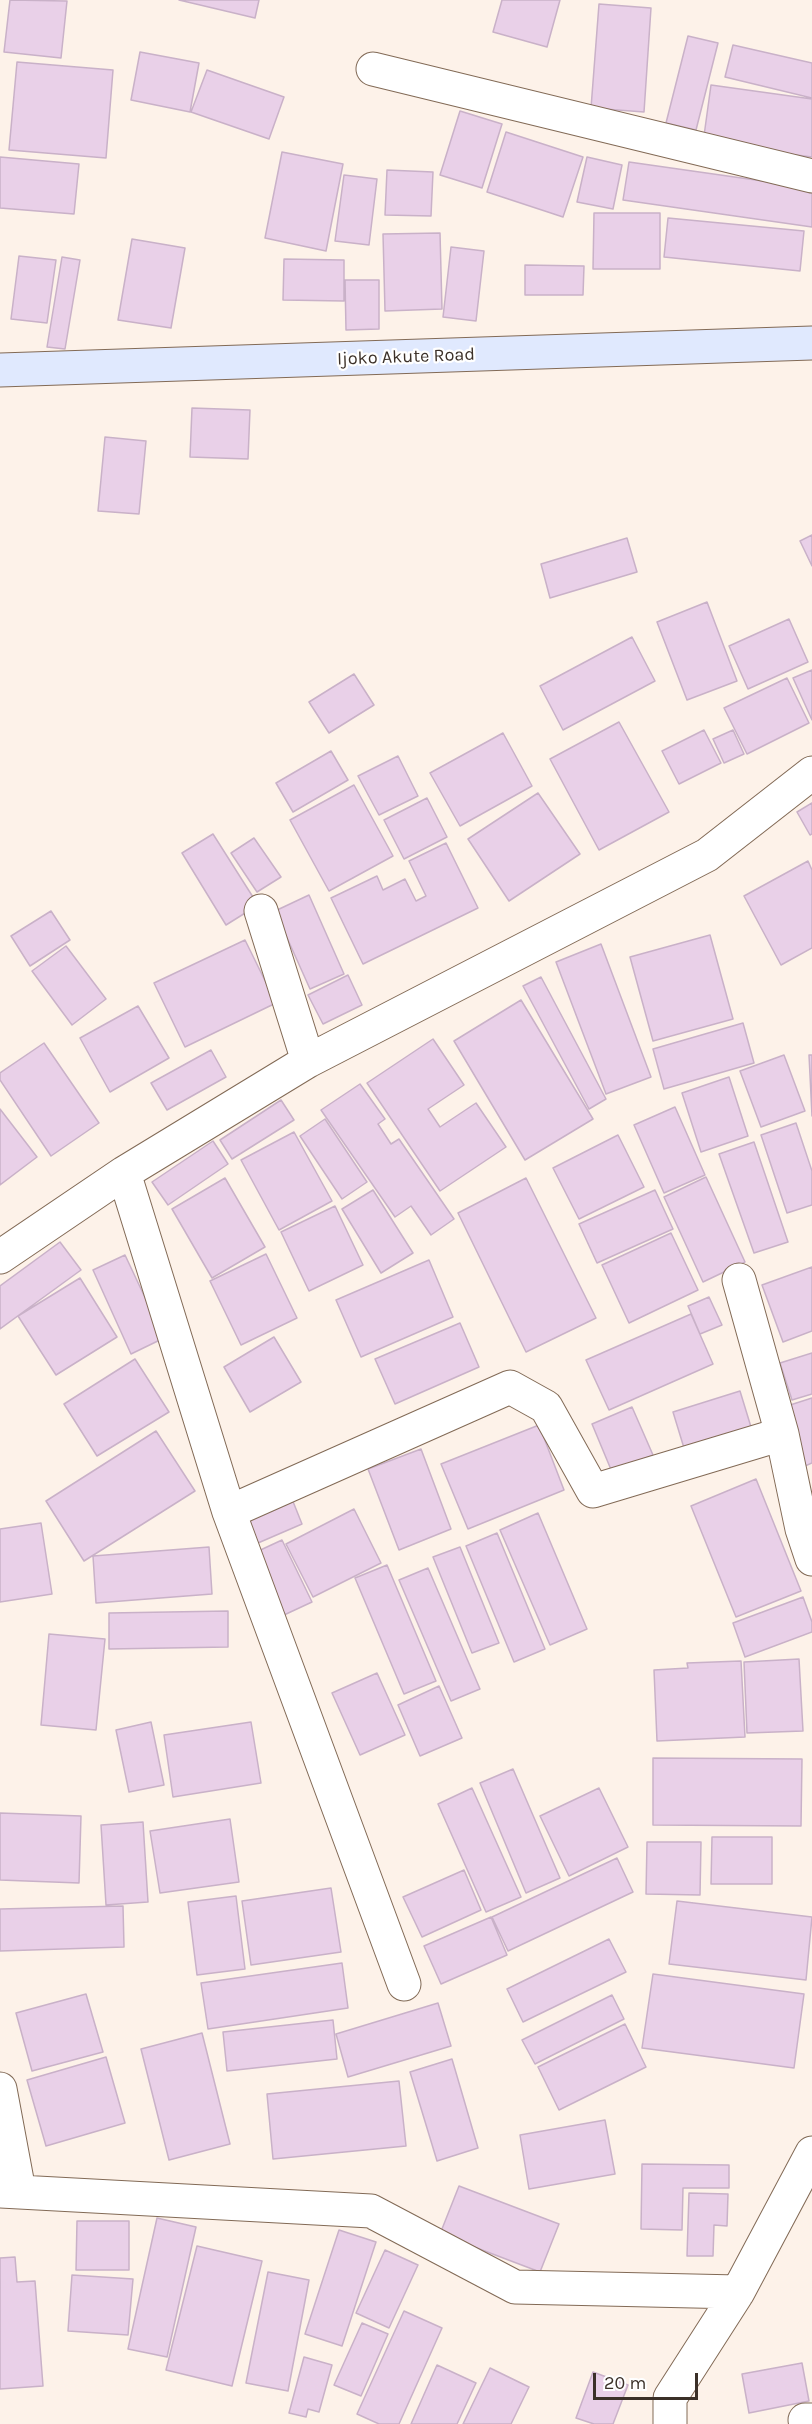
<!DOCTYPE html>
<html>
<head>
<meta charset="utf-8">
<style>
  body { margin:0 }
  #map { position:relative; width:812px; height:2424px; overflow:hidden; background:#fdf2e9; font-family:Karla,sans-serif }
  canvas { display:block }
  .scale { position:absolute; left:593px; top:2373px; width:105px; height:27px; box-sizing:border-box; border:3px solid #3b3028; border-top:0; padding-left:8px; font-size:18px; line-height:21px; white-space:nowrap; color:#3b3028; -webkit-text-stroke:4px #fff; paint-order:stroke }
</style>
</head>
<body>
<div id="map">
<canvas width="812" height="2424"></canvas>
<div class="scale">20 m</div>
</div>
<script>
const ctx = document.querySelector('canvas').getContext('2d');
ctx.lineJoin = 'round';
function fillPath(path, color) { ctx.fillStyle = color; ctx.fill(path, 'evenodd'); }
function strokePath(path, color, width, dash) { ctx.strokeStyle = color; ctx.lineWidth = width; ctx.lineCap = dash ? 'butt' : 'round'; ctx.setLineDash(dash || []); ctx.stroke(path); }
function write(font, color, halo, rows, align = 'center') {
  ctx.font = font + ' Karla,sans-serif'; ctx.lineWidth = 4.5; ctx.setLineDash([]); ctx.textBaseline = 'middle'; ctx.strokeStyle = halo; ctx.fillStyle = color; for (const [text, x, y, turn = 0] of rows) {
    ctx.save(); ctx.translate(x, y); ctx.rotate((+turn || 0) * Math.PI / 180); ctx.textAlign = isNaN(turn) ? turn : align; if (halo) ctx.strokeText(text, 0, 0); ctx.fillText(text, 0, 0); ctx.restore();
  }
}
const building = new Path2D(`
  M10,0L67,1L61,58L4,52Z
  M179,0H259L255,18Z
  M502,0H560L547,47L493,32Z
  M599,4L651,8L644,112L591,108Z
  M688,36L718,43L696,130L666,123Z
  M733,45L812,63V98L725,77Z
  M140,52L199,63L190,112L131,100Z
  M17,62L113,70L106,158L9,150Z
  M207,70L284,97L269,139L191,112Z
  M711,85L812,99V157L703,143Z
  M460,111L502,124L482,188L440,175Z
  M506,132L583,157L563,217L487,192Z
  M282,152L343,164L326,251L265,238Z
  M0,157L79,164L74,214L0,208Z
  M587,157L622,165L613,209L577,202Z
  M629,162L812,188V227L623,200Z
  M387,170L433,172L431,216L385,215Z
  M344,175L377,179L369,245L335,241Z
  M594,213H660V269H593Z
  M668,218L804,231L800,271L664,257Z
  M440,233L442,309L385,311L383,234Z
  M132,239L185,248L171,328L118,320Z
  M451,247L484,251L476,321L443,317Z
  M19,256L56,260L47,323L11,319Z
  M62,257L80,260L65,349L47,347Z
  M284,259L344,260V301L283,300Z
  M525,265L584,266L583,295H525Z
  M345,280H379V329L346,330Z
  M192,408L250,410L248,459L190,457Z
  M105,437L146,441L139,514L98,511Z
  M812,535V566L800,541Z
  M627,538L637,572L550,598L541,564Z
  M707,602L737,681L687,700L657,622Z
  M789,619L808,662L748,689L729,646Z
  M632,637L655,681L563,730L540,686Z
  M812,670V720L793,678Z
  M354,674L374,705L329,733L309,702Z
  M787,678L809,723L747,754L724,708Z
  M619,722L669,812L599,850L550,759Z
  M704,730L721,763L679,784L662,751Z
  M733,730L744,754L724,763L713,739Z
  M503,733L532,786L460,826L430,773Z
  M331,751L348,780L293,812L276,783Z
  M398,756L418,796L379,815L358,776Z
  M354,785L393,856L329,891L290,820Z
  M538,793L580,854L509,901L468,839Z
  M427,798L447,837L404,859L384,820Z
  M812,803V834L810,835L797,812Z
  M213,834L258,905L226,925L182,853Z
  M254,838L281,877L257,892L231,853Z
  M446,843L478,908L363,964L331,898L377,876L383,890L405,879L416,901L426,896L409,861Z
  M808,861L812,870V948L781,965L744,896Z
  M309,895L344,974L310,989L275,911Z
  M51,911L70,940L30,966L11,936Z
  M710,935L733,1019L653,1041L630,957Z
  M245,940L276,1003L185,1047L154,983Z
  M601,944L651,1077L606,1094L556,962Z
  M66,946L106,999L72,1025L32,971Z
  M348,975L362,1005L323,1024L308,995Z
  M541,977L606,1099L589,1109L523,986Z
  M521,1000L593,1119L525,1160L454,1041Z
  M138,1006L169,1058L110,1092L80,1038Z
  M743,1023L754,1063L664,1089L653,1049Z
  M433,1039L464,1085L428,1109L440,1127L476,1103L506,1147L440,1191L367,1083Z
  M44,1043L99,1123L51,1156L0,1080V1073Z
  M211,1050L226,1077L167,1110L151,1083Z
  M784,1055L805,1111L761,1127L740,1071Z
  M809,1055H812V1116Z
  M729,1077L748,1136L701,1152L682,1093Z
  M360,1084L385,1119L378,1124L391,1144L399,1139L454,1219L431,1235L411,1206L395,1217L321,1110Z
  M281,1100L294,1120L232,1159L220,1140Z
  M675,1107L705,1175L664,1193L634,1125Z
  M0,1109L37,1157L0,1185Z
  M325,1119L367,1182L342,1199L300,1136Z
  M796,1123L812,1171V1205L787,1213L761,1135Z
  M294,1132L332,1201L279,1230L241,1160Z
  M618,1135L644,1187L579,1219L553,1168Z
  M213,1141L228,1164L168,1205L152,1182Z
  M754,1142L788,1242L754,1253L719,1154Z
  M706,1177L745,1262L703,1282L664,1197Z
  M225,1178L265,1247L212,1278L172,1209Z
  M526,1178L596,1318L526,1352L458,1213Z
  M373,1190L413,1253L381,1273L342,1209Z
  M655,1190L673,1229L597,1263L579,1224Z
  M335,1206L363,1265L309,1291L281,1232Z
  M671,1233L698,1290L629,1323L602,1265Z
  M60,1242L81,1270L0,1329V1286Z
  M266,1254L297,1318L241,1345L210,1281Z
  M125,1255L164,1338L131,1354L93,1270Z
  M429,1260L453,1317L361,1357L336,1300Z
  M812,1267V1331L783,1342L762,1285Z
  M80,1278L117,1337L56,1375L18,1316Z
  M709,1297L722,1325L700,1334L688,1306Z
  M691,1314L713,1364L609,1410L586,1360Z
  M460,1323L479,1367L395,1404L375,1359Z
  M274,1337L301,1382L250,1412L224,1367Z
  M812,1353V1394L792,1400L780,1363Z
  M135,1359L169,1412L97,1456L64,1404Z
  M740,1391L751,1427L684,1448L673,1412Z
  M812,1398V1463L805,1466L787,1406Z
  M632,1407L653,1455L612,1472L592,1424Z
  M539,1425L564,1490L468,1529L441,1464Z
  M156,1431L195,1491L84,1561L46,1501Z
  M421,1449L451,1529L399,1550L368,1469Z
  M756,1479L801,1591L736,1617L691,1506Z
  M292,1499L302,1524L258,1543L248,1519Z
  M354,1509L381,1563L313,1597L286,1544Z
  M538,1513L587,1629L550,1645L500,1530Z
  M41,1523L52,1594L0,1602V1529Z
  M497,1533L545,1649L514,1662L466,1546Z
  M282,1540L312,1602L284,1615L254,1553Z
  M209,1547L212,1594L96,1603L93,1556Z
  M460,1547L499,1643L472,1653L433,1557Z
  M387,1565L436,1681L404,1694L355,1578Z
  M428,1568L480,1689L451,1701L399,1580Z
  M803,1597L812,1622V1632L745,1657L733,1623Z
  M228,1611V1647L109,1649V1613Z
  M49,1634L105,1639L96,1730L41,1725Z
  M799,1659L803,1731L747,1733L744,1662Z
  M741,1661L745,1737L657,1741L654,1670L688,1668L687,1663Z
  M377,1673L405,1735L360,1755L332,1693Z
  M439,1686L462,1738L420,1756L398,1705Z
  M151,1722L164,1785L129,1792L116,1730Z
  M251,1722L261,1783L173,1797L164,1735Z
  M653,1758L802,1759L801,1826L653,1825Z
  M513,1769L560,1878L526,1893L480,1783Z
  M472,1788L521,1897L486,1912L438,1804Z
  M599,1788L628,1847L569,1876L540,1816Z
  M0,1813L81,1816L79,1883L0,1880Z
  M230,1819L239,1882L160,1893L150,1831Z
  M143,1822L148,1902L106,1905L101,1825Z
  M712,1837H772V1884H711Z
  M647,1842H701L700,1895L646,1894Z
  M617,1858L633,1892L508,1951L492,1917Z
  M464,1870L481,1910L422,1937L403,1897Z
  M331,1888L341,1952L251,1965L242,1901Z
  M236,1896L245,1969L197,1975L188,1902Z
  M677,1901L812,1917L806,1980L669,1964Z
  M123,1906L124,1947L0,1951V1909Z
  M491,1917L507,1955L441,1984L424,1946Z
  M609,1939L626,1972L523,2022L507,1989Z
  M342,1963L348,2008L208,2029L201,1983Z
  M653,1974L804,1994L794,2068L642,2048Z
  M86,1994L103,2052L32,2071L16,2013Z
  M612,1995L624,2019L535,2064L522,2040Z
  M438,2003L451,2046L348,2077L336,2034Z
  M333,2020L337,2059L227,2071L223,2032Z
  M625,2024L646,2067L559,2110L538,2067Z
  M202,2033L230,2144L169,2160L141,2049Z
  M106,2057L125,2123L46,2146L27,2080Z
  M452,2059L478,2148L437,2161L410,2072Z
  M399,2081L406,2146L273,2159L267,2094Z
  M605,2120L615,2174L529,2189L520,2135Z
  M642,2164L729,2165V2188H683L682,2230L641,2229Z
  M459,2186L559,2224L540,2272L440,2234Z
  M689,2193L728,2194L727,2226L714,2225L713,2256H687Z
  M157,2218L196,2227L167,2357L128,2349Z
  M77,2221H129V2270H76Z
  M339,2230L376,2242L342,2346L305,2334Z
  M197,2246L262,2261L232,2386L166,2370Z
  M385,2250L418,2265L389,2328L356,2313Z
  M15,2257L17,2282L35,2281L43,2386L0,2389V2258Z
  M268,2272L309,2280L288,2391L246,2383Z
  M72,2275L133,2279L128,2335L68,2331Z
  M404,2311L442,2328L399,2424H379L357,2414Z
  M362,2323L388,2334L361,2396L334,2385Z
  M304,2357L332,2365L319,2412L308,2409L306,2417L289,2413Z
  M802,2363L809,2401L749,2413L742,2374Z
  M437,2365L476,2383L457,2424H411Z
  M490,2368L529,2387L511,2424H463Z
  M593,2372L628,2385L613,2424H594L576,2418Z`);
const street = new Path2D(`
  M373,69L812,176
  M261,911L308,1061
  M124,1173L229,1512L404,1984
  M0,1257L124,1173L308,1061L707,855L812,773
  M739,1280L782,1434L802,1529L812,1559
  M229,1512L510,1387L546,1407L593,1491L782,1434
  M0,2089L19,2191
  M0,2191L371,2211L515,2287L738,2292
  M805,2420H812
  M670,2424V2398L738,2292L812,2153`);
const secondary = new Path2D(`
  M0,370L812,343`);
const streetNames = [
  ["Ijoko Akute Road",406,357,-2]
];
fillPath(building, '#e9d0e8');
strokePath(building, '#c9b1c8', 1.5);
strokePath(street, '#826a56', 35);
strokePath(secondary, '#826a56', 35);
strokePath(street, '#fff', 33);
strokePath(secondary, '#e0e9fe', 33);
write('18px', '#3b3028', '#fff', streetNames);
</script>
</body>
</html>
